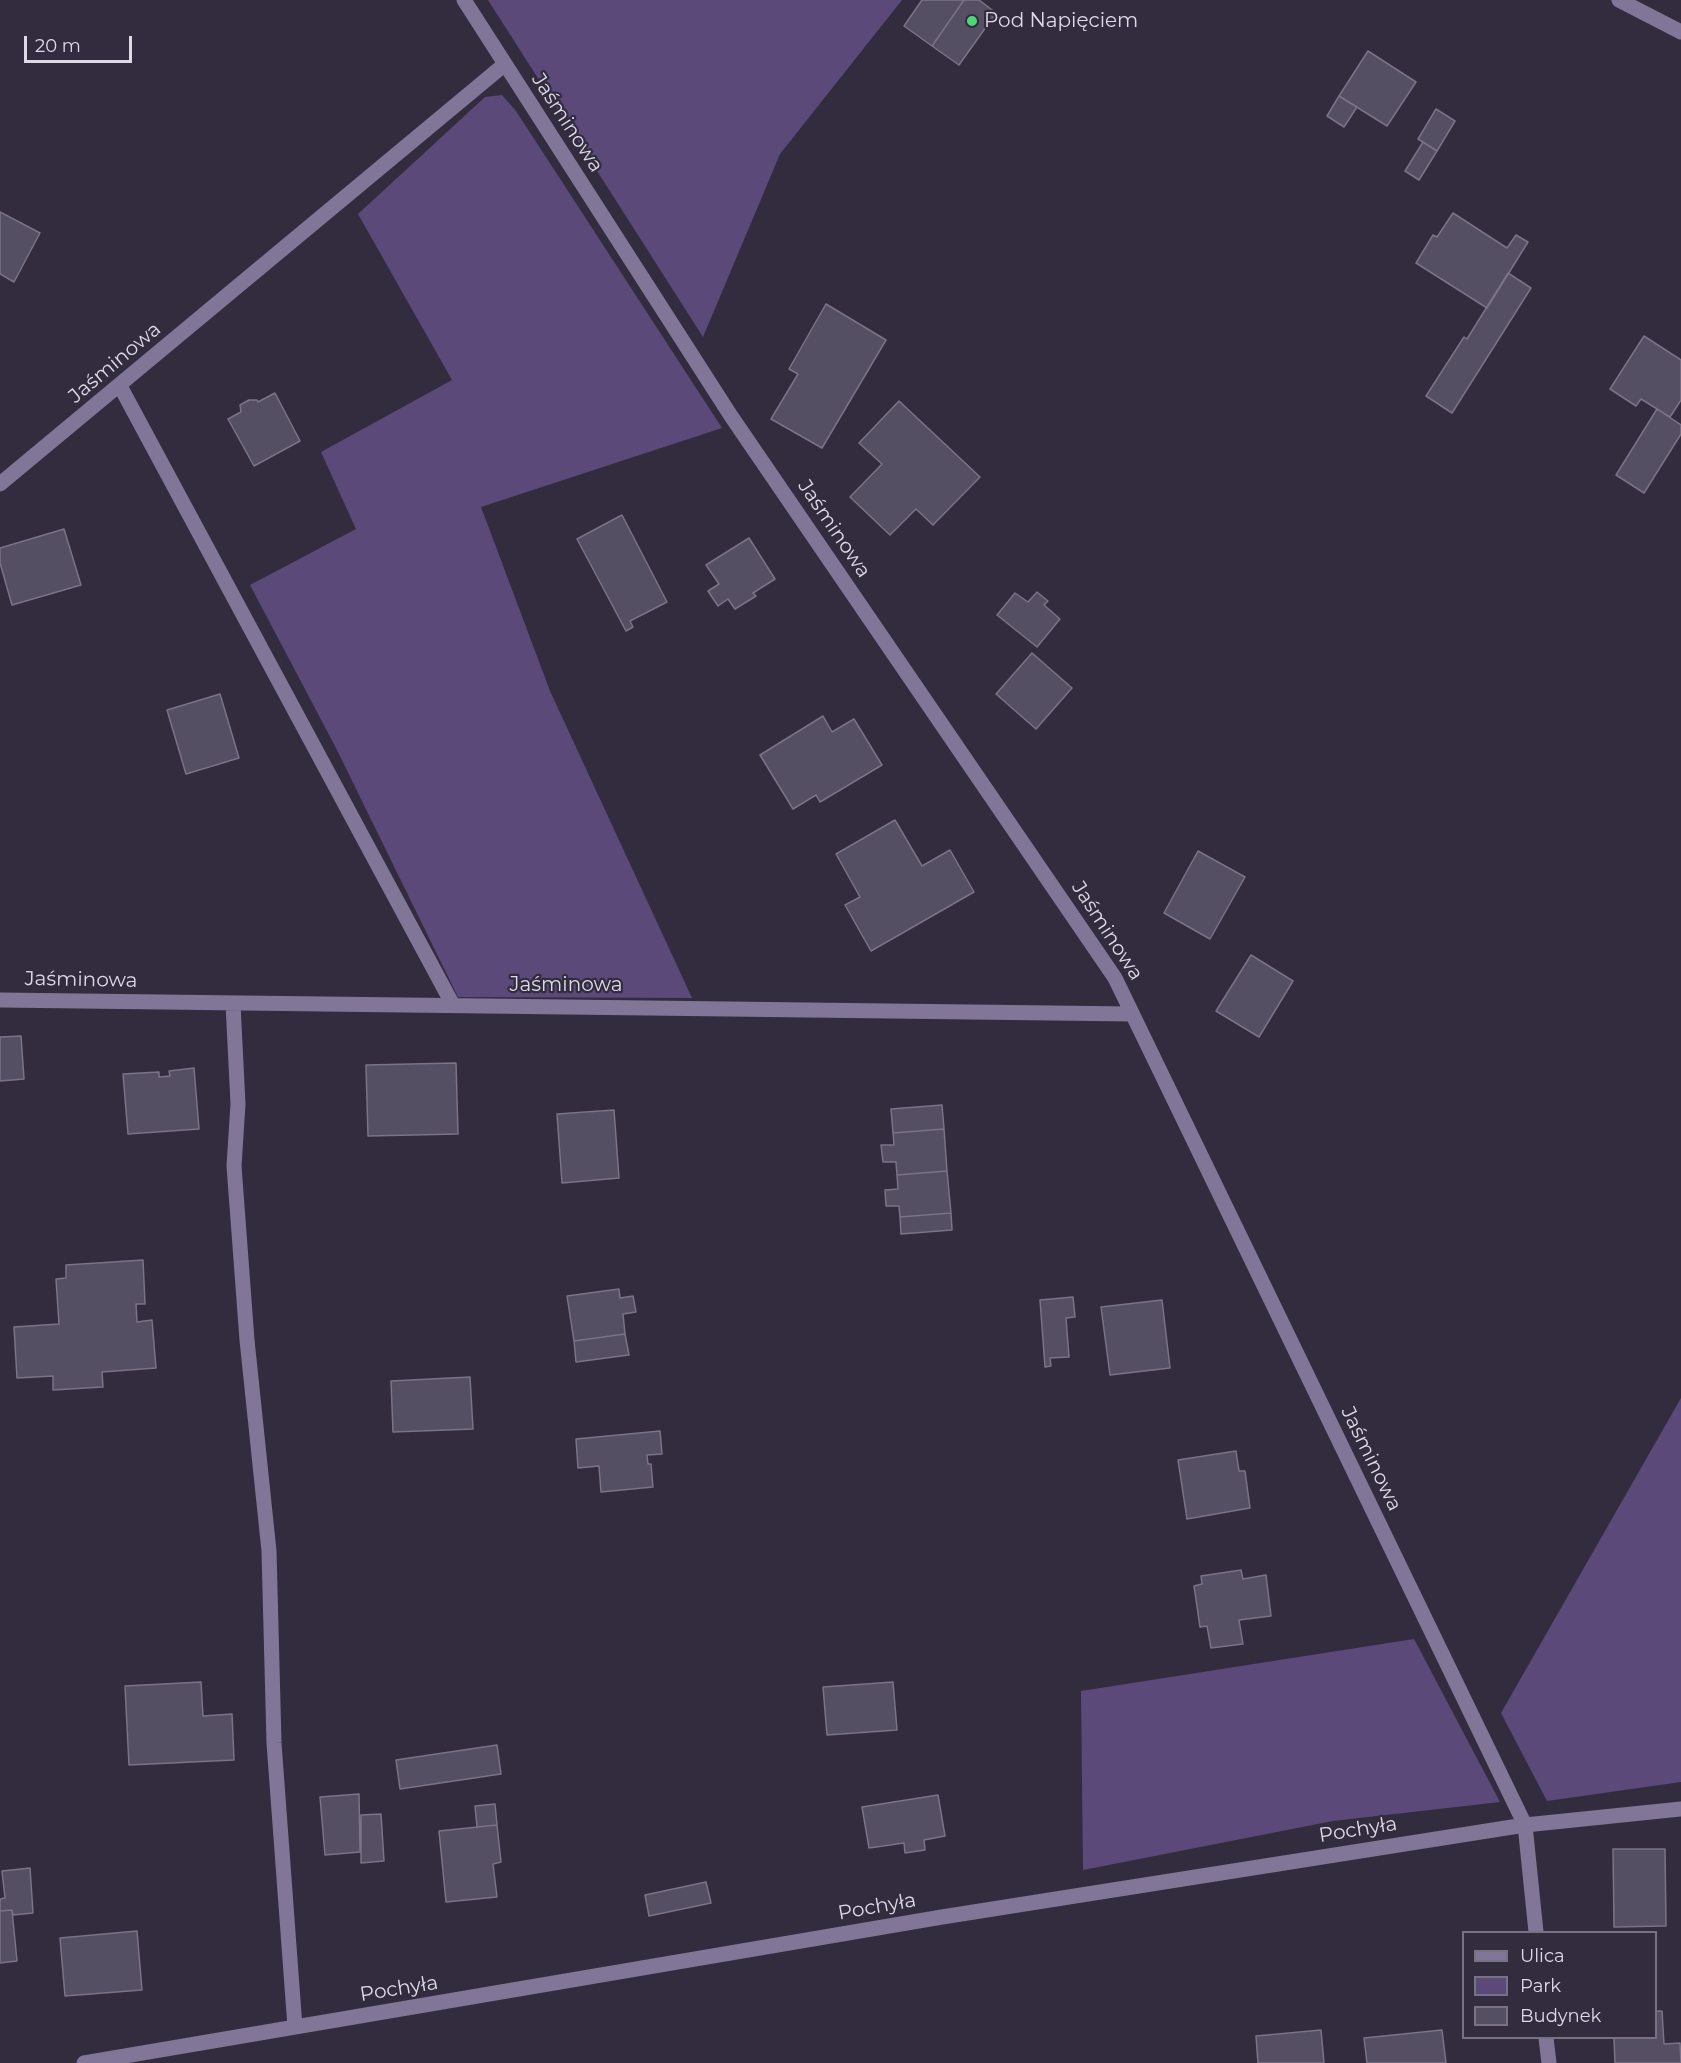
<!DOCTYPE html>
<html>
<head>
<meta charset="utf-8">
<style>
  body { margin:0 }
  #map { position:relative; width:1681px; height:2063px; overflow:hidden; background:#332c3f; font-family:Montserrat,sans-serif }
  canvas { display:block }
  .legend { position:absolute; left:1462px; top:1931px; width:195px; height:108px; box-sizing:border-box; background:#332c3f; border:2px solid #777282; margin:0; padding:8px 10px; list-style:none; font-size:18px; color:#dddae6 }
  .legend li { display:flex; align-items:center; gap:12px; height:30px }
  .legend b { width:30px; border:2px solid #777282 }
  .scale { position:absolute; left:24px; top:36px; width:108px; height:27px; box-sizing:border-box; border:3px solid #dddae6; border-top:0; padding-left:8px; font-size:18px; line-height:21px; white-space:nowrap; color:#dddae6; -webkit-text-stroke:4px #332c3f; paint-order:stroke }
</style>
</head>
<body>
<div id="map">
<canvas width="1681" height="2063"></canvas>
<ul class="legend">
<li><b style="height:8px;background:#817698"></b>Ulica</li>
<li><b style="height:16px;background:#5b4979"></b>Park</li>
<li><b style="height:16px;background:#554f63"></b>Budynek</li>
</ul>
<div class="scale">20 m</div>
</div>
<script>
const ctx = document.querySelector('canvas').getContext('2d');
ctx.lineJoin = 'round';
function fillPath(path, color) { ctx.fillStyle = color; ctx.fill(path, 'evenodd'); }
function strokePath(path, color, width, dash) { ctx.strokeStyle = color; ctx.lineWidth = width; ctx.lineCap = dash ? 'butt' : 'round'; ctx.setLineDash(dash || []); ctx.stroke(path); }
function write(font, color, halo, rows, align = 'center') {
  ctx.font = font + ' Montserrat,sans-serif'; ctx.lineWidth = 4.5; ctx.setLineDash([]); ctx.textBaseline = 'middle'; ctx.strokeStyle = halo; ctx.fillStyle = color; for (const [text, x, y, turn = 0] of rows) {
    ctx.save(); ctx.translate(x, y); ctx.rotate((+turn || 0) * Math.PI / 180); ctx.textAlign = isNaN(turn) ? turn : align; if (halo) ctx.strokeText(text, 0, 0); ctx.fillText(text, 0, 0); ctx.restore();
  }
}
const green = new Path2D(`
  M488,0H902L780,154L703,337Z
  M502,95L516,111L722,428L481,507L550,691L692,998L458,997L336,748L250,585L356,529L321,452L452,380L358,214L485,97Z
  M1681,1398V1782L1547,1801L1501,1713Z
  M1414,1639L1500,1802L1333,1821L1083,1870L1081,1691Z`);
const building = new Path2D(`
  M922,0H964L932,46L904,26Z
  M964,0H979L996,13L959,65L932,46Z
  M1368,51L1416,82L1387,126L1339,96Z
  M1339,96L1357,107L1344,127L1327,116Z
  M1436,109L1455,121L1437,151L1418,139Z
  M1423,142L1437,151L1419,180L1405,171Z
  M0,212L40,233L14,282L0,274Z
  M1453,213L1507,248L1516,235L1528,242L1487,308L1416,263L1433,235L1437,237Z
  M1508,273L1531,288L1452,413L1426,396L1464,337L1467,339Z
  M826,304L886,340L822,448L771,419L798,374L789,369Z
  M1644,336L1681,360V400L1670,417L1641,399L1636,406L1610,389Z
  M275,393L300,441L254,466L228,419L241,412L240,405L249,400H257L258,402Z
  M899,401L980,477L933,525L916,509L890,535L850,497L882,464L859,443Z
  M1657,409L1681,425V434L1644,493L1616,475Z
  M622,515L667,602L630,621L633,627L626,631L577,539Z
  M64,529L81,585L12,605L0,563V548Z
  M749,538L775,579L753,593L756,596L735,609L728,599L718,606L708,591L719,584L706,565Z
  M1037,592L1048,601L1044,605L1060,619L1037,647L997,615L1015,593L1028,602Z
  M1032,653L1072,688L1036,729L996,694Z
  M220,694L239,758L186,774L167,710Z
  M823,716L832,732L854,719L882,765L820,802L816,795L793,809L760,755Z
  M895,820L922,866L950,850L974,892L871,951L845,905L860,897L836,854Z
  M1198,851L1245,877L1210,939L1164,913Z
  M1251,955L1293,981L1259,1037L1216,1011Z
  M21,1036L24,1079L0,1081V1037Z
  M456,1063L458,1134L368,1136L366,1065Z
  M194,1068L199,1129L128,1134L123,1074L159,1072V1077L170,1076L169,1071Z
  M942,1105L944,1129L893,1133L891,1109Z
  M614,1110L619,1178L562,1183L557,1114Z
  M944,1129L947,1171L897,1175L896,1162H883L881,1145H894L893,1133Z
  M947,1171L951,1213L900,1217L899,1206H886L885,1190L898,1189L897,1175Z
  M951,1213L952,1230L901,1234L900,1217Z
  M143,1260L145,1304H136L137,1322L152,1320L156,1368L102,1372L103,1387L53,1390V1376L17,1378L14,1327L59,1324L56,1279L66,1278V1265Z
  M619,1289L620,1298L633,1296L636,1312L623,1314L625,1334L574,1341L567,1296Z
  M1073,1297L1075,1317L1066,1318L1069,1357L1050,1358L1051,1366L1045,1367L1040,1300Z
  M1162,1300L1170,1368L1110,1375L1101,1307Z
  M625,1334L629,1355L576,1362L574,1341Z
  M470,1377L473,1429L393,1432L391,1381Z
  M660,1431L662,1454L647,1455L648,1464H651L653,1487L601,1492L599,1466L578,1468L576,1439Z
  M1236,1451L1239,1471H1245L1250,1508L1187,1519L1178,1460Z
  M1241,1570L1243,1579L1266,1575L1271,1616L1239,1620L1243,1644L1211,1648L1207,1626L1200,1627L1194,1586L1202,1584L1201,1576Z
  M201,1682L203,1716L232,1714L234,1760L129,1765L125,1686Z
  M893,1682L897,1730L827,1735L823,1687Z
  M497,1745L501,1774L400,1789L396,1760Z
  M359,1794L360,1852L325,1855L320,1797Z
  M938,1795L945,1836L924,1840L925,1850L905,1853L904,1843L869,1848L862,1807Z
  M495,1804L497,1825L477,1827L475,1806Z
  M381,1814L384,1861L361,1863V1815Z
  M497,1825L501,1862L493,1864L497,1897L446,1902L439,1831Z
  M1613,1849H1665L1666,1926L1614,1927Z
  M30,1868L33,1913L13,1915L12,1910L0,1911V1899L5,1898L2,1871Z
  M706,1882L711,1903L649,1916L645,1895Z
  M12,1910L17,1961L0,1963V1911Z
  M137,1931L142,1990L65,1996L60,1938Z
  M1656,2011H1662L1664,2044L1680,2043L1681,2063H1615L1614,2038H1656Z
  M1321,2030L1324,2063H1258L1256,2036Z
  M1442,2030L1446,2063H1367L1364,2038Z`);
const minor = new Path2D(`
  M464,0L731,416L1115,978L1525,1825L1536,1932
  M1619,0L1681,32
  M120,386L453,1005
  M0,484L505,64
  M0,1000L1132,1014
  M233,1004L238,1104L234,1166L247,1340L269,1551L274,1743L295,2027
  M1546,2038L1549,2063
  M84,2063L942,1917L1525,1825L1681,1809`);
const markers = [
  [972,21,6,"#4cd677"]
];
const poiNames = [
  ["Pod Napięciem",984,21]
];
const streetNames = [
  ["Jaśminowa",567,123,57],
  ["Jaśminowa",115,363,-40],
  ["Jaśminowa",834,529,56],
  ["Jaśminowa",1107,931,57],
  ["Jaśminowa",81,980,1],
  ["Jaśminowa",566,985],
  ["Jaśminowa",1371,1459,64],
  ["Pochyła",1358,1830,-9],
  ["Pochyła",877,1907,-10],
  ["Pochyła",399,1989,-9]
];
fillPath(green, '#5b4979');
fillPath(building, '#554f63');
strokePath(building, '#7a7389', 1.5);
strokePath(minor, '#817698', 15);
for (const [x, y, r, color] of markers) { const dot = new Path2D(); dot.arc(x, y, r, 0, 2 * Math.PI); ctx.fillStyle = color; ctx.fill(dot); strokePath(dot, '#332c3f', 2); }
write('20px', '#dddae6', '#332c3f', poiNames, 'left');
write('20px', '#dddae6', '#332c3f', streetNames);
</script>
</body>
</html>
